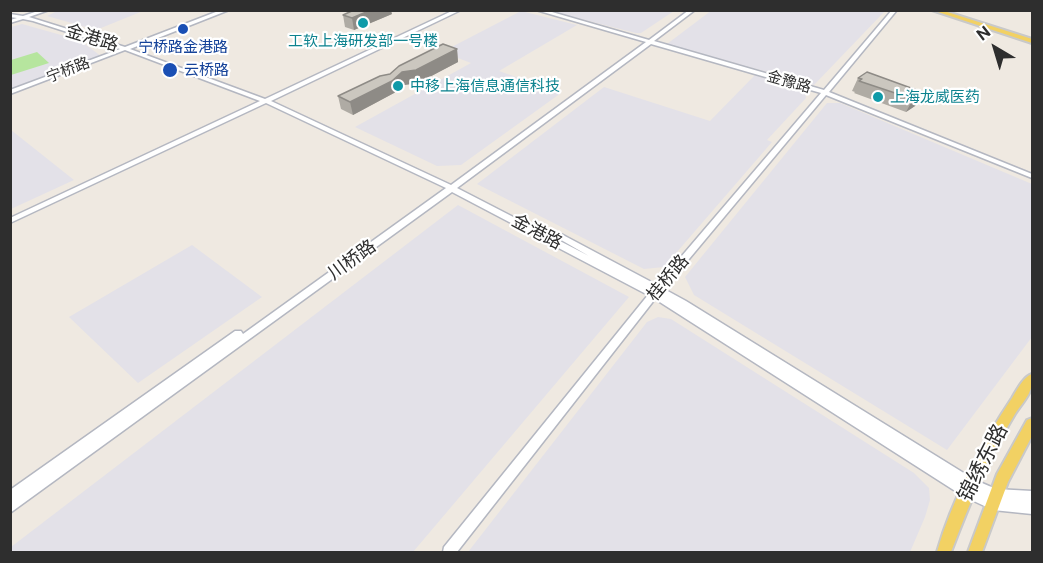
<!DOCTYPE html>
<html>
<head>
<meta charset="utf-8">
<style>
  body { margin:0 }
  #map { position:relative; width:1043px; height:563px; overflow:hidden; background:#efe9e1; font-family:"Public Sans",sans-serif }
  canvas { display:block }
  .frame { position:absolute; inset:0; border:12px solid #2e2e2e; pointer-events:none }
  .north { position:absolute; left:965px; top:18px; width:60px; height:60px; -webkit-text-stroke:4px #fff; paint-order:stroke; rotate:322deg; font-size:16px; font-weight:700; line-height:24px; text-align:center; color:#2e2e2e }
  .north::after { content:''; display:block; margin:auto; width:21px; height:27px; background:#2e2e2e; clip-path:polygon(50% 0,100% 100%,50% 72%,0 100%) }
</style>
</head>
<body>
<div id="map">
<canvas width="1043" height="563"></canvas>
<div class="frame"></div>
<div class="north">N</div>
</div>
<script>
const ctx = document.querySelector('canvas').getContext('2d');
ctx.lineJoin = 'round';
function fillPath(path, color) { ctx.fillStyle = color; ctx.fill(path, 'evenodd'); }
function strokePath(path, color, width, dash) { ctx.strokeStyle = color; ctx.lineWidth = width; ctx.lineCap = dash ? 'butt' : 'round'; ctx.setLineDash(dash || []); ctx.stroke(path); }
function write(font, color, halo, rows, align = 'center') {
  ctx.font = font + ' "Public Sans","Noto Sans SC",sans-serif'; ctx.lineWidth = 4.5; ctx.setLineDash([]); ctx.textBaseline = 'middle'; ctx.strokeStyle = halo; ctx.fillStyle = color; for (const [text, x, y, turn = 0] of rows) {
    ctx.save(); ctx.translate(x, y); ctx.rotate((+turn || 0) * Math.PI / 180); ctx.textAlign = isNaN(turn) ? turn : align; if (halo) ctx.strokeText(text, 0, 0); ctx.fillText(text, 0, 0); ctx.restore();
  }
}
const industrial = new Path2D(`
  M59,10H143V11L96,30L47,16Z
  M712,10H885V11L814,85L667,44Z
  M521,11L577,25L499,71L561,93L461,165L437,166L355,127L471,63L442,52Z
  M549,11H674L641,33H636Z
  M22,24L79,40L101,56L11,89V27Z
  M755,75L805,93L806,98L767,140L772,142L664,267L644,269L477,184L604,87L710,121Z
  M827,103H840L1032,184V337L947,450L694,295L685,277Z
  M11,130L74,180L11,209Z
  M458,205L629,297L413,552H11V547Z
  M192,245L262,297L138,383L69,317Z
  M658,317L671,319L914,473L929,488L930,500L925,517L910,552H468L647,322Z`);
const green = new Path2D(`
  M37,52L49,63L11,75V60Z`);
const minor = new Path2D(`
  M41,10H49L29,17L125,47L221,10H229L130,49L265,99L454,10H461L271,101L451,185L646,42L536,10H545L649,40L689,10H695L654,41L824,90L892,10H897L829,92L1032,174V178L826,95L664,289L686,301L975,480L996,489L1032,491V514L993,510L963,496L655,299L457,552H443L444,547L648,295L452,192L10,513V490L235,331H241L243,334L446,188L266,103L10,223V218L260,101L125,50L10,94V90L120,49L33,21L23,19L10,23V20L17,18L10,17V14L23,16ZM651,44L821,93L657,285L563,235L560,234L556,237L589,256L457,188Z`);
const major = new Path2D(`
  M932,10H941L1032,39V43Z
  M1032,374C1034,392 1025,399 1015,414C988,458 969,505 951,552H937C952,500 981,444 1012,398C1017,390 1023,377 1032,374Z
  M1032,418V436L1008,482L982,552H968L997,474L1027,420Z`);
const wall = new Path2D(`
  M392,14L354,30L345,27L343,15Z
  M457,49L458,62L418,83L404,85L394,93L353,115L341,109L338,96L390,74Z
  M858,78L922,92L915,106L906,112L854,93L855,92L852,91Z`);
const shadedWall = new Path2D(`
  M371,10H391L392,14L354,30L352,18Z
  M457,49L458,62L418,83L404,85L394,93L353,115L350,102L402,72Z
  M922,92L915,106L906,112L913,99Z`);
const building = new Path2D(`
  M354,10H371L352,18L343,15Z
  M443,44L457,49L416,70L402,72L392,81L350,102L338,96L380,76L390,74L399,66Z
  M867,72L922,92L913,99L859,81L862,79L858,78Z`);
const markers = [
  [363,23,6,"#0f9aa8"],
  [183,29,6,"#1a4fb4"],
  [170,70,8,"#1a4fb4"],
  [398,86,6,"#0f9aa8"],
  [878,97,6,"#0f9aa8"]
];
const farCulturenames = [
  ["工软上海研发部一号楼",363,41,"center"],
  ["中移上海信息通信科技",410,86],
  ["上海龙威医药",890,97]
];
const farTransitnames = [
  ["宁桥路金港路",183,47],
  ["云桥路",184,70,"left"]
];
const farStreetnames = [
  ["宁桥路",68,70,-21],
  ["金豫路",789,82,16]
];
const streetNames = [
  ["金港路",92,38,17],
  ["金港路",537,232,28],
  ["川桥路",352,260,-36],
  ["桂桥路",668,278,-50]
];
const nearStreetnames = [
  ["锦绣东路",983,463,-63]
];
fillPath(industrial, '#e3e1e8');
fillPath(green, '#b6e59e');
strokePath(minor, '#b4b7c1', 3);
strokePath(major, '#c9c9c9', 4);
fillPath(minor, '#fff');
fillPath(major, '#f2d163');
fillPath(wall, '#afaba4');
fillPath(shadedWall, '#8e8b86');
fillPath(building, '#cbc7bf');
strokePath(building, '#8e8b86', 1.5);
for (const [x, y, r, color] of markers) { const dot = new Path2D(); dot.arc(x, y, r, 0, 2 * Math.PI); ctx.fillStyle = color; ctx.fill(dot); strokePath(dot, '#fff', 2); }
write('15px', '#0d838f', '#fff', farCulturenames, 'left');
write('15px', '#164399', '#fff', farTransitnames);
write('15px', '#2e2e2e', '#fff', farStreetnames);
write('18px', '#2e2e2e', '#fff', streetNames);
write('21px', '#2e2e2e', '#fff', nearStreetnames);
</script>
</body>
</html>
